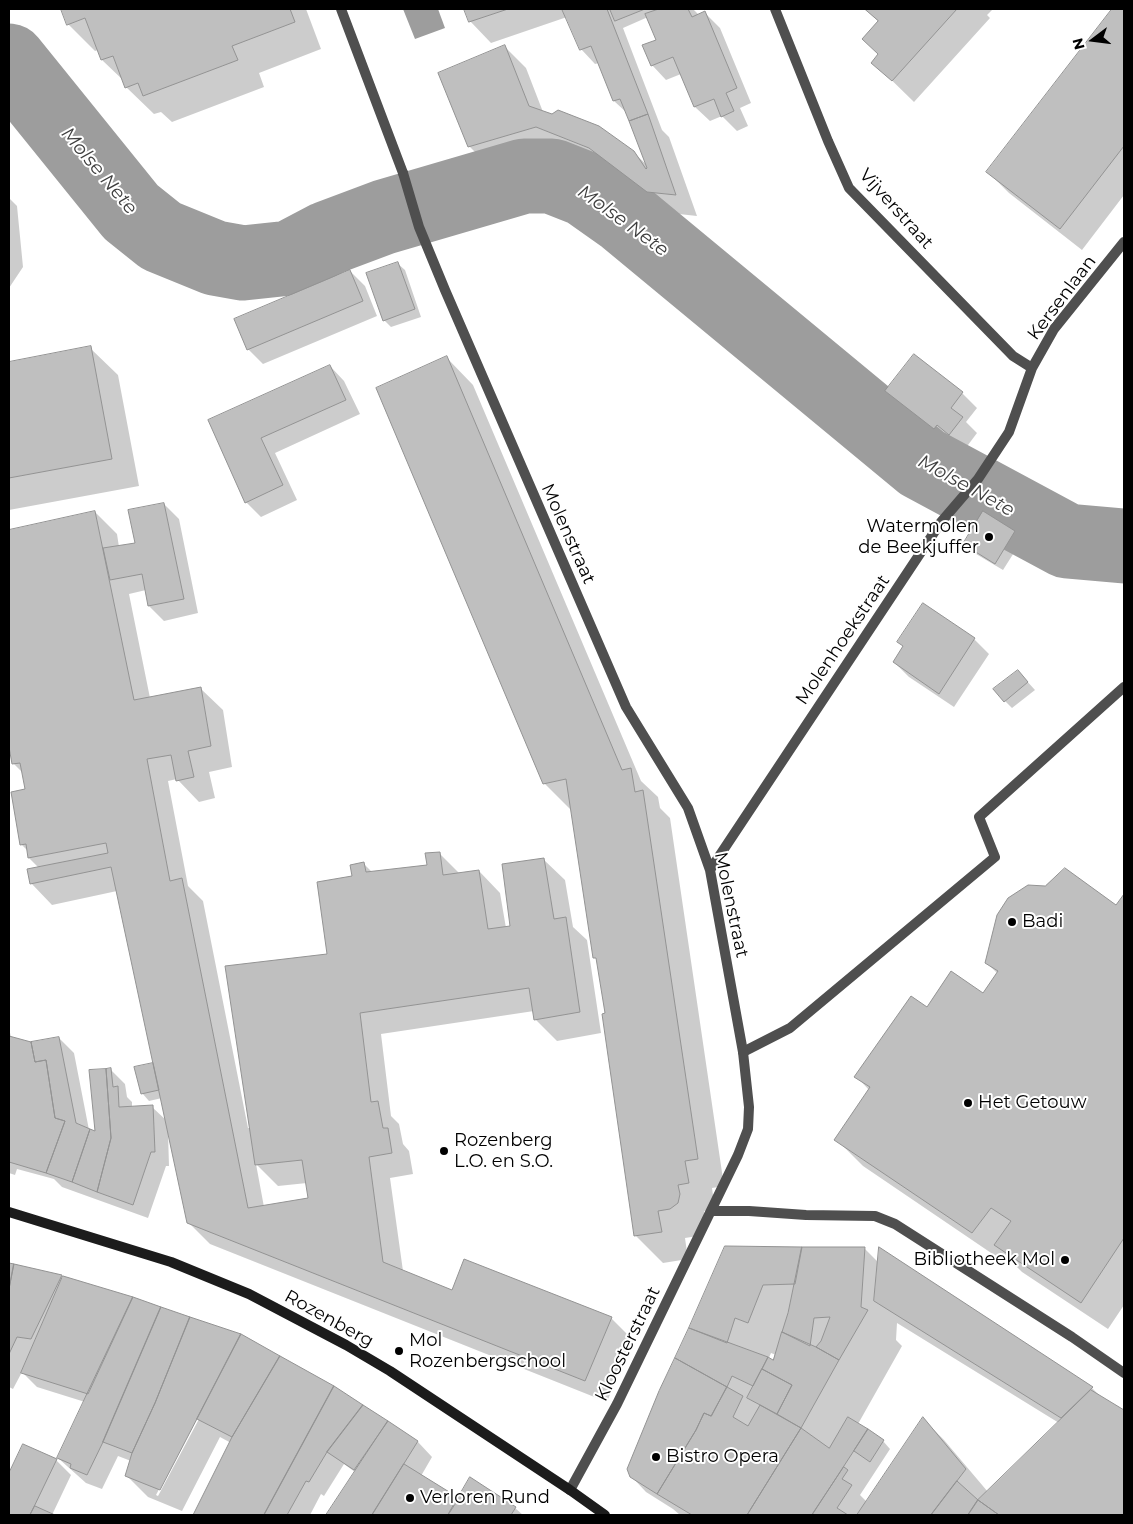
<!DOCTYPE html>
<html>
<head>
<meta charset="utf-8">
<style>
  body { margin:0 }
  #map { position:relative; width:1133px; height:1524px; overflow:hidden; background:#fff; font-family:Montserrat,sans-serif }
  canvas { display:block }
  .frame { position:absolute; inset:0; border:10px solid #000; pointer-events:none }
  .north { position:absolute; left:1068px; top:15px; width:50px; height:50px; -webkit-text-stroke:4px #fff; paint-order:stroke; rotate:255deg; font-size:14px; font-weight:700; line-height:20px; text-align:center; color:#000 }
  .north::after { content:''; display:block; margin:auto; width:18px; height:22px; background:#000; clip-path:polygon(50% 0,100% 100%,50% 72%,0 100%) }
</style>
</head>
<body>
<div id="map">
<canvas width="1133" height="1524"></canvas>
<div class="frame"></div>
<div class="north">N</div>
</div>
<script>
const ctx = document.querySelector('canvas').getContext('2d');
ctx.lineJoin = 'round';
function fillPath(path, color) { ctx.fillStyle = color; ctx.fill(path, 'evenodd'); }
function strokePath(path, color, width, dash) { ctx.strokeStyle = color; ctx.lineWidth = width; ctx.lineCap = dash ? 'butt' : 'round'; ctx.setLineDash(dash || []); ctx.stroke(path); }
function write(font, color, halo, rows, align = 'center') {
  ctx.font = font + ' Montserrat,sans-serif'; ctx.lineWidth = 4; ctx.setLineDash([]); ctx.textBaseline = 'middle'; ctx.strokeStyle = halo; ctx.fillStyle = color; for (const [text, x, y, turn = 0] of rows) {
    ctx.save(); ctx.translate(x, y); ctx.rotate((+turn || 0) * Math.PI / 180); ctx.textAlign = isNaN(turn) ? turn : align; if (halo) ctx.strokeText(text, 0, 0); ctx.fillText(text, 0, 0); ctx.restore();
  }
}
const water = new Path2D(`
  M403,9H438L445,28L415,39Z`);
const shadow = new Path2D(`
  M62,9H306L321,49L259,73L264,87L172,122L161,112L154,114L126,87L125,82L102,60L98,50L95,51L68,24Z
  M466,9H655L656,11L662,9H693L699,15L705,13L720,28L751,103L740,108L748,126L737,131L722,116L710,121L695,107L681,74L666,80L652,65L657,41L648,17L623,28L662,130L669,137L697,216L670,213L612,169L559,148L491,168L469,146L505,47L526,68L543,112L633,152L648,166L627,113L614,101L599,63L595,64L581,49L567,17L491,43L470,21Z
  M865,9H993L987,15L990,18L914,102L873,62L879,55V22Z
  M1114,9H1124V195L1082,250L1009,193L988,172Z
  M9,198L17,206L23,267L9,288Z
  M397,263L405,270L421,317L391,327L384,320Z
  M350,271L365,286L377,316L263,364L248,349Z
  M90,348L118,375L139,486L9,510V363Z
  M446,357L473,385L641,781L658,797L660,808L670,818L724,1186L712,1188L715,1210L704,1211L706,1221L698,1236L685,1238L688,1259L663,1263L636,1236L598,961L595,957L571,810L544,783Z
  M330,366L344,381L360,414L275,453L297,500L261,517L246,502L210,421Z
  M887,391L962,393L977,408L966,422L977,433L965,449L952,439L949,443L902,406Z
  M164,504L179,519L198,613L164,621L149,606L146,590L129,594L150,698L201,689L223,710L232,767L209,772L215,798L199,802L177,779L168,781L188,886L203,901L248,1128H251L329,955L353,877L364,864L373,873L428,866L439,853L460,874L479,871L500,893L506,928L512,927L543,859L565,880L573,927L587,940L601,1033L557,1041L536,1020L534,1011L381,1034L391,1116L399,1124L403,1144L409,1151L413,1174L390,1178L403,1271L453,1292L611,1318L632,1339L607,1402L210,1244L188,1222L169,1133H168L169,1166H166L148,1218L62,1187L54,1179L17,1169L15,1175L9,1173V1027L11,1038L31,1043L59,1038L74,1053L89,1130L97,1133L110,1069L125,1084L127,1097L132,1102V1108L152,1107L167,1121L162,1098L149,1101L142,1093L154,1064L117,891L52,905L31,883L39,868L29,858L28,851L21,844L26,790L23,773L13,763L9,741V531L95,512L117,534L119,547L137,544ZM256,1164L278,1186L307,1183L310,1199L264,1207Z
  M983,513L1014,532L1022,540L1003,570L971,551L964,543Z
  M923,605L974,639L989,654L954,707L909,677L894,662L904,647Z
  M1025,679L1035,690L1012,708L1005,701Z
  M1124,896V1305L1108,1329L1022,1272L1004,1254L1000,1259L863,1166L836,1139L869,1090L856,1076L927,1008L983,995L998,974L986,962L1116,907Z
  M726,1247L865,1249L879,1263L880,1249L1092,1388L1101,1397L1124,1412V1515H680L673,1509L646,1492L631,1476ZM897,1323L1059,1423L988,1492L944,1440L923,1419L867,1502L860,1495L890,1449L883,1441L858,1424L902,1346L896,1340ZM771,1353L776,1355L774,1362L768,1360Z
  M9,1264L61,1276L63,1279L241,1335L387,1422L418,1442L432,1457L421,1476L459,1499L515,1508L523,1515H327L355,1472L344,1464L324,1496L321,1494L310,1515H194L231,1443L220,1437L182,1511L148,1497L126,1475L131,1461L118,1456L102,1489L86,1483L58,1458L85,1402L37,1387L22,1372L13,1389L9,1387ZM197,1417L199,1419L158,1496L156,1495Z
  M24,1446L56,1460L71,1475L52,1515H9V1476Z`);
const river = new Path2D(`
  M9,61L131,212L161,236L215,258L243,263L290,258L328,238L384,217L524,176H552L585,189L626,218L922,463L1067,541L1124,546`);
const building = new Path2D(`
  M61,9H290L295,22L232,46L238,60L143,96L138,83L125,88L113,56L101,60L85,18L67,25Z
  M464,9H508L469,22Z
  M562,9H607L648,114L629,121L620,99L613,101L591,46L580,50Z
  M610,9H645L615,21Z
  M659,9H688L692,17L705,11L737,88L726,93L734,111L721,117L714,99L694,107L673,57L651,66L642,45L656,40L645,14Z
  M865,9H957L892,81L871,63L878,54L862,39L878,21Z
  M1112,9H1124V146L1060,229L986,172Z
  M505,45L529,106L552,114L558,110L599,126L634,151L646,169L647,168L629,121L648,114L676,195L647,192L589,148L536,127L468,147L438,73Z
  M398,262L415,309L383,321L366,273Z
  M350,270L363,301L247,350L234,319Z
  M91,346L112,459L9,478V362Z
  M914,354L963,392L951,408L963,417L949,435L937,425L934,429L885,391Z
  M447,356L622,770L631,768L635,792L643,790L698,1159L685,1161L689,1183L678,1185L680,1194L678,1203L670,1209L658,1211L662,1232L634,1236L602,1014L605,1013L596,958H593L566,779L543,784L376,388Z
  M330,365L346,400L261,438L283,485L245,503L208,420Z
  M164,503L184,599L148,606L142,574L110,580L103,548L135,543L128,510Z
  M95,511L134,700L201,687L211,746L188,751L194,777L176,781L171,755L147,759L170,881L182,878L248,1208L308,1198L302,1160L255,1165L225,966L327,954L317,882L352,876L350,865L364,862L366,872L427,865L425,853L440,852L443,875L479,870L488,929L510,926L502,864L544,858L554,919L566,917L580,1012L534,1020L529,988L360,1013L371,1102L378,1101L383,1128H388L392,1153L369,1157L383,1262L452,1290L464,1259L612,1317L585,1381L187,1223L111,867L30,884L27,869L108,853L106,843L28,858L26,844L20,845L11,792L25,789L20,763L12,764L9,747V530Z
  M983,511L1015,531L995,564L963,544Z
  M923,603L975,638L939,694L893,662L903,646L897,642Z
  M1018,670L1028,682L1004,702L993,689Z
  M1065,868L1116,905L1124,894V1238L1081,1303L994,1245L1011,1221L991,1208L972,1233L834,1140L870,1087L854,1077L911,996L927,1007L951,971L983,993L998,971L985,963L997,915L1008,898L1028,885L1045,886Z
  M9,1036L31,1042L35,1062L46,1060L55,1118L65,1121L46,1173L9,1162Z
  M59,1037L76,1123L90,1129L72,1182L46,1173L65,1121L55,1118L46,1060L35,1062L31,1042Z
  M153,1063L159,1090L141,1094L134,1067Z
  M111,1068L113,1087L118,1086L119,1107L153,1105L155,1152H151L133,1205L97,1192L111,1138L106,1069Z
  M106,1069L111,1138L97,1192L72,1182L90,1129L95,1131L89,1070Z
  M725,1246L802,1247L795,1284L763,1285L748,1323L735,1318L727,1343L689,1328Z
  M802,1247H865L861,1307L868,1310L839,1360L816,1347L821,1341L830,1317L814,1318L810,1346L782,1332L788,1313Z
  M879,1247L1093,1387L1061,1418L874,1301Z
  M9,1263L14,1264L9,1289Z
  M14,1264L62,1275L31,1339L17,1337L9,1354V1289Z
  M63,1276L133,1297L88,1394L21,1373Z
  M133,1297L161,1307L103,1442L87,1475L70,1468L71,1464L57,1458Z
  M161,1307L190,1317L155,1403L132,1453L103,1442Z
  M190,1317L241,1334L160,1490L125,1476L132,1453L155,1403Z
  M689,1328L768,1357L753,1386L732,1376L727,1387L675,1358Z
  M782,1332L816,1347L839,1360L801,1428L777,1414L792,1385L762,1369L768,1357L773,1360Z
  M241,1334L280,1356L232,1437L197,1419Z
  M280,1356L334,1386L264,1515H193L232,1437Z
  M675,1358L727,1387L711,1416L704,1413L696,1430L657,1494L630,1477L627,1469L659,1391Z
  M762,1369L792,1385L777,1414L747,1398Z
  M334,1386L363,1405L327,1452L309,1482L306,1481L287,1515H264Z
  M727,1387L743,1396L733,1417L748,1426L760,1405L801,1428L747,1515H692L657,1494L696,1430L704,1413L711,1416Z
  M1091,1390L1124,1410V1515H999L978,1500Z
  M363,1405L388,1421L354,1470L327,1452Z
  M848,1417L868,1429L812,1515H747L801,1428L829,1448Z
  M923,1417L966,1469L931,1515H857Z
  M388,1421L418,1441L372,1515H326Z
  M868,1429L884,1440L870,1462L854,1451Z
  M23,1444L57,1459L30,1515H9V1473Z
  M404,1464L459,1498L448,1515H372Z
  M844,1467L848,1470L842,1479L852,1485L837,1508L848,1515H812Z
  M470,1477L516,1507L511,1515H448Z
  M957,1481L978,1500L968,1515H931Z
  M978,1500L999,1515H968Z
  M35,1506L55,1515H30Z`);
const lane = new Path2D(`
  M341,9L403,173
  M743,1052L790,1028L995,857L979,817L1124,687`);
const street = new Path2D(`
  M775,9L828,141L849,188L1013,356L1032,368
  M403,173L419,227L445,290L626,707L688,808L710,870L743,1052L749,1107L748,1129L738,1155L617,1404L570,1490
  M710,870L941,522L978,479L1009,432L1032,368L1054,329L1124,242
  M712,1211H749L806,1215L875,1216L895,1224L1072,1337L1124,1373`);
const secondary = new Path2D(`
  M9,1212L171,1262L249,1294L346,1345L390,1371L570,1490L605,1515`);
const markers = [
  [989,537,5,"#000"],
  [1012,922,5,"#000"],
  [968,1103,5,"#000"],
  [444,1151,5,"#000"],
  [1065,1260,5,"#000"],
  [399,1351,5,"#000"],
  [656,1457,5,"#000"],
  [410,1498,5,"#000"]
];
const streetNames = [
  ["Vijverstraat",896,209,48],
  ["Kersenlaan",1062,298,-53],
  ["Molenstraat",568,534,66],
  ["Molenhoekstraat",843,640,-56],
  ["Molenstraat",731,905,78],
  ["Rozenberg",329,1319,29],
  ["Kloosterstraat",628,1344,-64]
];
const poiNames = [
  ["Watermolen",979,527,"right"],
  ["de Beekjuffer",979,548,"right"],
  ["Badi",1022,922],
  ["Het Getouw",978,1103],
  ["Rozenberg",454,1141],
  ["L.O. en S.O.",454,1162],
  ["Bibliotheek Mol",1055,1260,"right"],
  ["Mol",409,1341],
  ["Rozenbergschool",409,1362],
  ["Bistro Opera",666,1457],
  ["Verloren Rund",420,1498]
];
const waterNames = [
  ["Molse Nete",99,171,50],
  ["Molse Nete",623,221,36],
  ["Molse Nete",966,486,29]
];
fillPath(water, '#9d9d9d');
fillPath(shadow, '#0003');
strokePath(river, '#9d9d9d', 75);
fillPath(building, '#bfbfbf');
strokePath(building, '#939393', 1);
strokePath(lane, '#4f4f4f', 10);
strokePath(street, '#4f4f4f', 10);
strokePath(secondary, '#1c1c1c', 10);
for (const [x, y, r, color] of markers) { const dot = new Path2D(); dot.arc(x, y, r, 0, 2 * Math.PI); ctx.fillStyle = color; ctx.fill(dot); strokePath(dot, '#fff', 2); }
write('18px', '#000', '#fff', streetNames);
write('18px', '#000', '#fff', poiNames, 'left');
write('italic 19px', '#3e3e3e', '#fff', waterNames);
</script>
</body>
</html>
